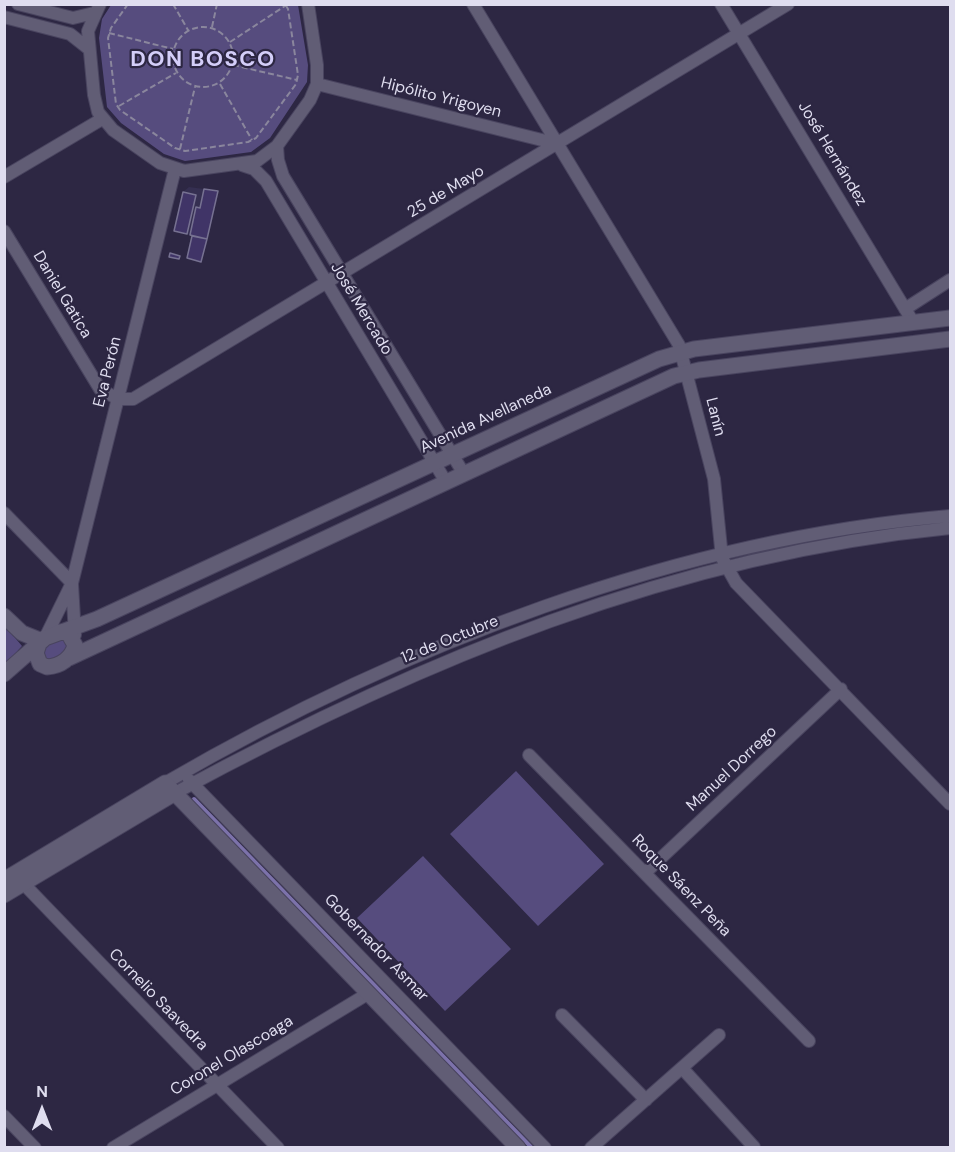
<!DOCTYPE html>
<html>
<head>
<meta charset="utf-8">
<style>
  body { margin:0 }
  #map { position:relative; width:955px; height:1152px; overflow:hidden; background:#2d2743; font-family:"DM Sans",sans-serif }
  canvas { display:block }
  .frame { position:absolute; inset:0; border:6px solid #dfddef; pointer-events:none }
  .north { position:absolute; left:12px; top:1080px; width:60px; height:60px; -webkit-text-stroke:4px #2d2743; paint-order:stroke; rotate:0deg; font-size:16px; font-weight:700; line-height:24px; text-align:center; color:#dfddef }
  .north::after { content:''; display:block; margin:auto; width:21px; height:27px; background:#dfddef; clip-path:polygon(50% 0,100% 100%,50% 72%,0 100%) }
</style>
</head>
<body>
<div id="map">
<canvas width="955" height="1152"></canvas>
<div class="frame"></div>
<div class="north">N</div>
</div>
<script>
const ctx = document.querySelector('canvas').getContext('2d');
ctx.lineJoin = 'round';
function fillPath(path, color) { ctx.fillStyle = color; ctx.fill(path, 'evenodd'); }
function strokePath(path, color, width, dash) { ctx.strokeStyle = color; ctx.lineWidth = width; ctx.lineCap = dash ? 'butt' : 'round'; ctx.setLineDash(dash || []); ctx.stroke(path); }
function write(font, color, halo, rows, align = 'center') {
  ctx.font = font + ' "DM Sans",sans-serif'; ctx.lineWidth = 4.5; ctx.setLineDash([]); ctx.textBaseline = 'middle'; ctx.strokeStyle = halo; ctx.fillStyle = color; for (const [text, x, y, turn = 0] of rows) {
    ctx.save(); ctx.translate(x, y); ctx.rotate((+turn || 0) * Math.PI / 180); ctx.textAlign = isNaN(turn) ? turn : align; if (halo) ctx.strokeText(text, 0, 0); ctx.fillText(text, 0, 0); ctx.restore();
  }
}
const built = new Path2D(`
  M189,187L218,191L207,239L174,231L183,192Z`);
const green = new Path2D(`
  M111,5H298L308,65L307,82L270,138L251,152L185,161L164,154L121,123L107,107L99,38L102,19Z
  M5,626L22,646L5,665L4,627Z
  M52,638L68,640V651L50,663L39,652Z
  M516,771L604,864L538,926L450,834Z
  M423,856L511,949L445,1011L357,918Z`);
const stream = new Path2D(`
  M194,799L532,1148`);
const building = new Path2D(`
  M204,189L218,191L207,239L190,235L196,207L200,208Z
  M183,192L196,195L187,234L174,231Z
  M192,236L207,239L201,262L187,258Z
  M170,253L180,256L179,259L169,257Z`);
const path = new Path2D(`
  M128,4L111,28L108,38L116,104L120,110L175,148L185,151L248,142L256,138L296,84L298,75L288,9L285,4
  M173,4L188,30
  M212,27L217,4
  M173 57a30 30 0 1 1 60 0a30 30 0 1 1-60 0Z
  M109,33L173,49
  M230,42L285,6
  M233,65L297,80
  M220,84L252,140
  M119,106L176,73
  M180,149L195,87`);
const minor = new Path2D(`
  M18,4L73,18L94,13
  M100,4L88,31L94,95L98,112L113,130L160,163L184,171L257,161L277,146L310,100L317,84V65L308,4
  M473,4L679,345L714,479L722,558L736,583L950,804
  M721,4L913,322
  M4,17L70,34L89,49
  M317,84L558,144
  M277,146L278,160L283,176L464,474
  M242,165L254,169L266,181L446,482
  M4,177L102,119
  M4,231L100,389L118,399H133L788,4
  M905,309L950,280
  M4,513L72,583
  M72,584L75,635
  M45,638L72,583L175,169
  M529,755L809,1041
  M189,780L545,1148
  M165,783C400,646 678,539 950,516
  M175,793C417,662 673,555 950,528
  M645,873L841,689
  M19,879L278,1148
  M562,1015L646,1100
  M682,1068L754,1147
  M4,1116L35,1148
  M113,1148L369,993
  M591,1148L719,1035`);
const tertiary = new Path2D(`
  M4,616L22,633L42,641
  M39,644L36,653L40,664L47,667C61,666 72,658 75,645L68,633L59,632
  M69,658L674,376L699,370L950,339
  M4,674L45,638L97,619L659,359L694,349L950,318
  M4,880L165,783L518,1148
  M4,895L175,793`);
const streetNames = [
  ["Hipólito Yrigoyen",441,98,14],
  ["José Hernández",832,154,59],
  ["25 de Mayo",446,192,-31],
  ["Daniel Gatica",62,295,59],
  ["José Mercado",361,309,59],
  ["Eva Perón",108,372,-76],
  ["Lanín",715,417,76],
  ["Avenida Avellaneda",486,419,-25],
  ["12 de Octubre",450,640,-22],
  ["Manuel Dorrego",732,769,-43],
  ["Roque Sáenz Peña",681,886,46],
  ["Gobernador Asmar",376,948,46],
  ["Cornelio Saavedra",158,1000,46],
  ["Coronel Olascoaga",232,1056,-31]
];
const districtNames = [
  ["DON BOSCO",203,60]
];
fillPath(built, '#352f51');
fillPath(green, '#564c7e');
strokePath(stream, '#7c72aa', 4);
fillPath(building, '#403467');
strokePath(building, '#767191', 1.5);
strokePath(minor, '#49445f', 14);
strokePath(tertiary, '#49445f', 17);
strokePath(path, '#8a869d', 2, [6, 3]);
strokePath(minor, '#615d75', 12);
strokePath(tertiary, '#615d75', 15);
write('16px', '#dfddef', '#2d2743', streetNames);
ctx.letterSpacing = '1.5px';
write('bold 22px', '#d4cef9', '#2d2743', districtNames);
ctx.letterSpacing = '0px';
</script>
</body>
</html>
